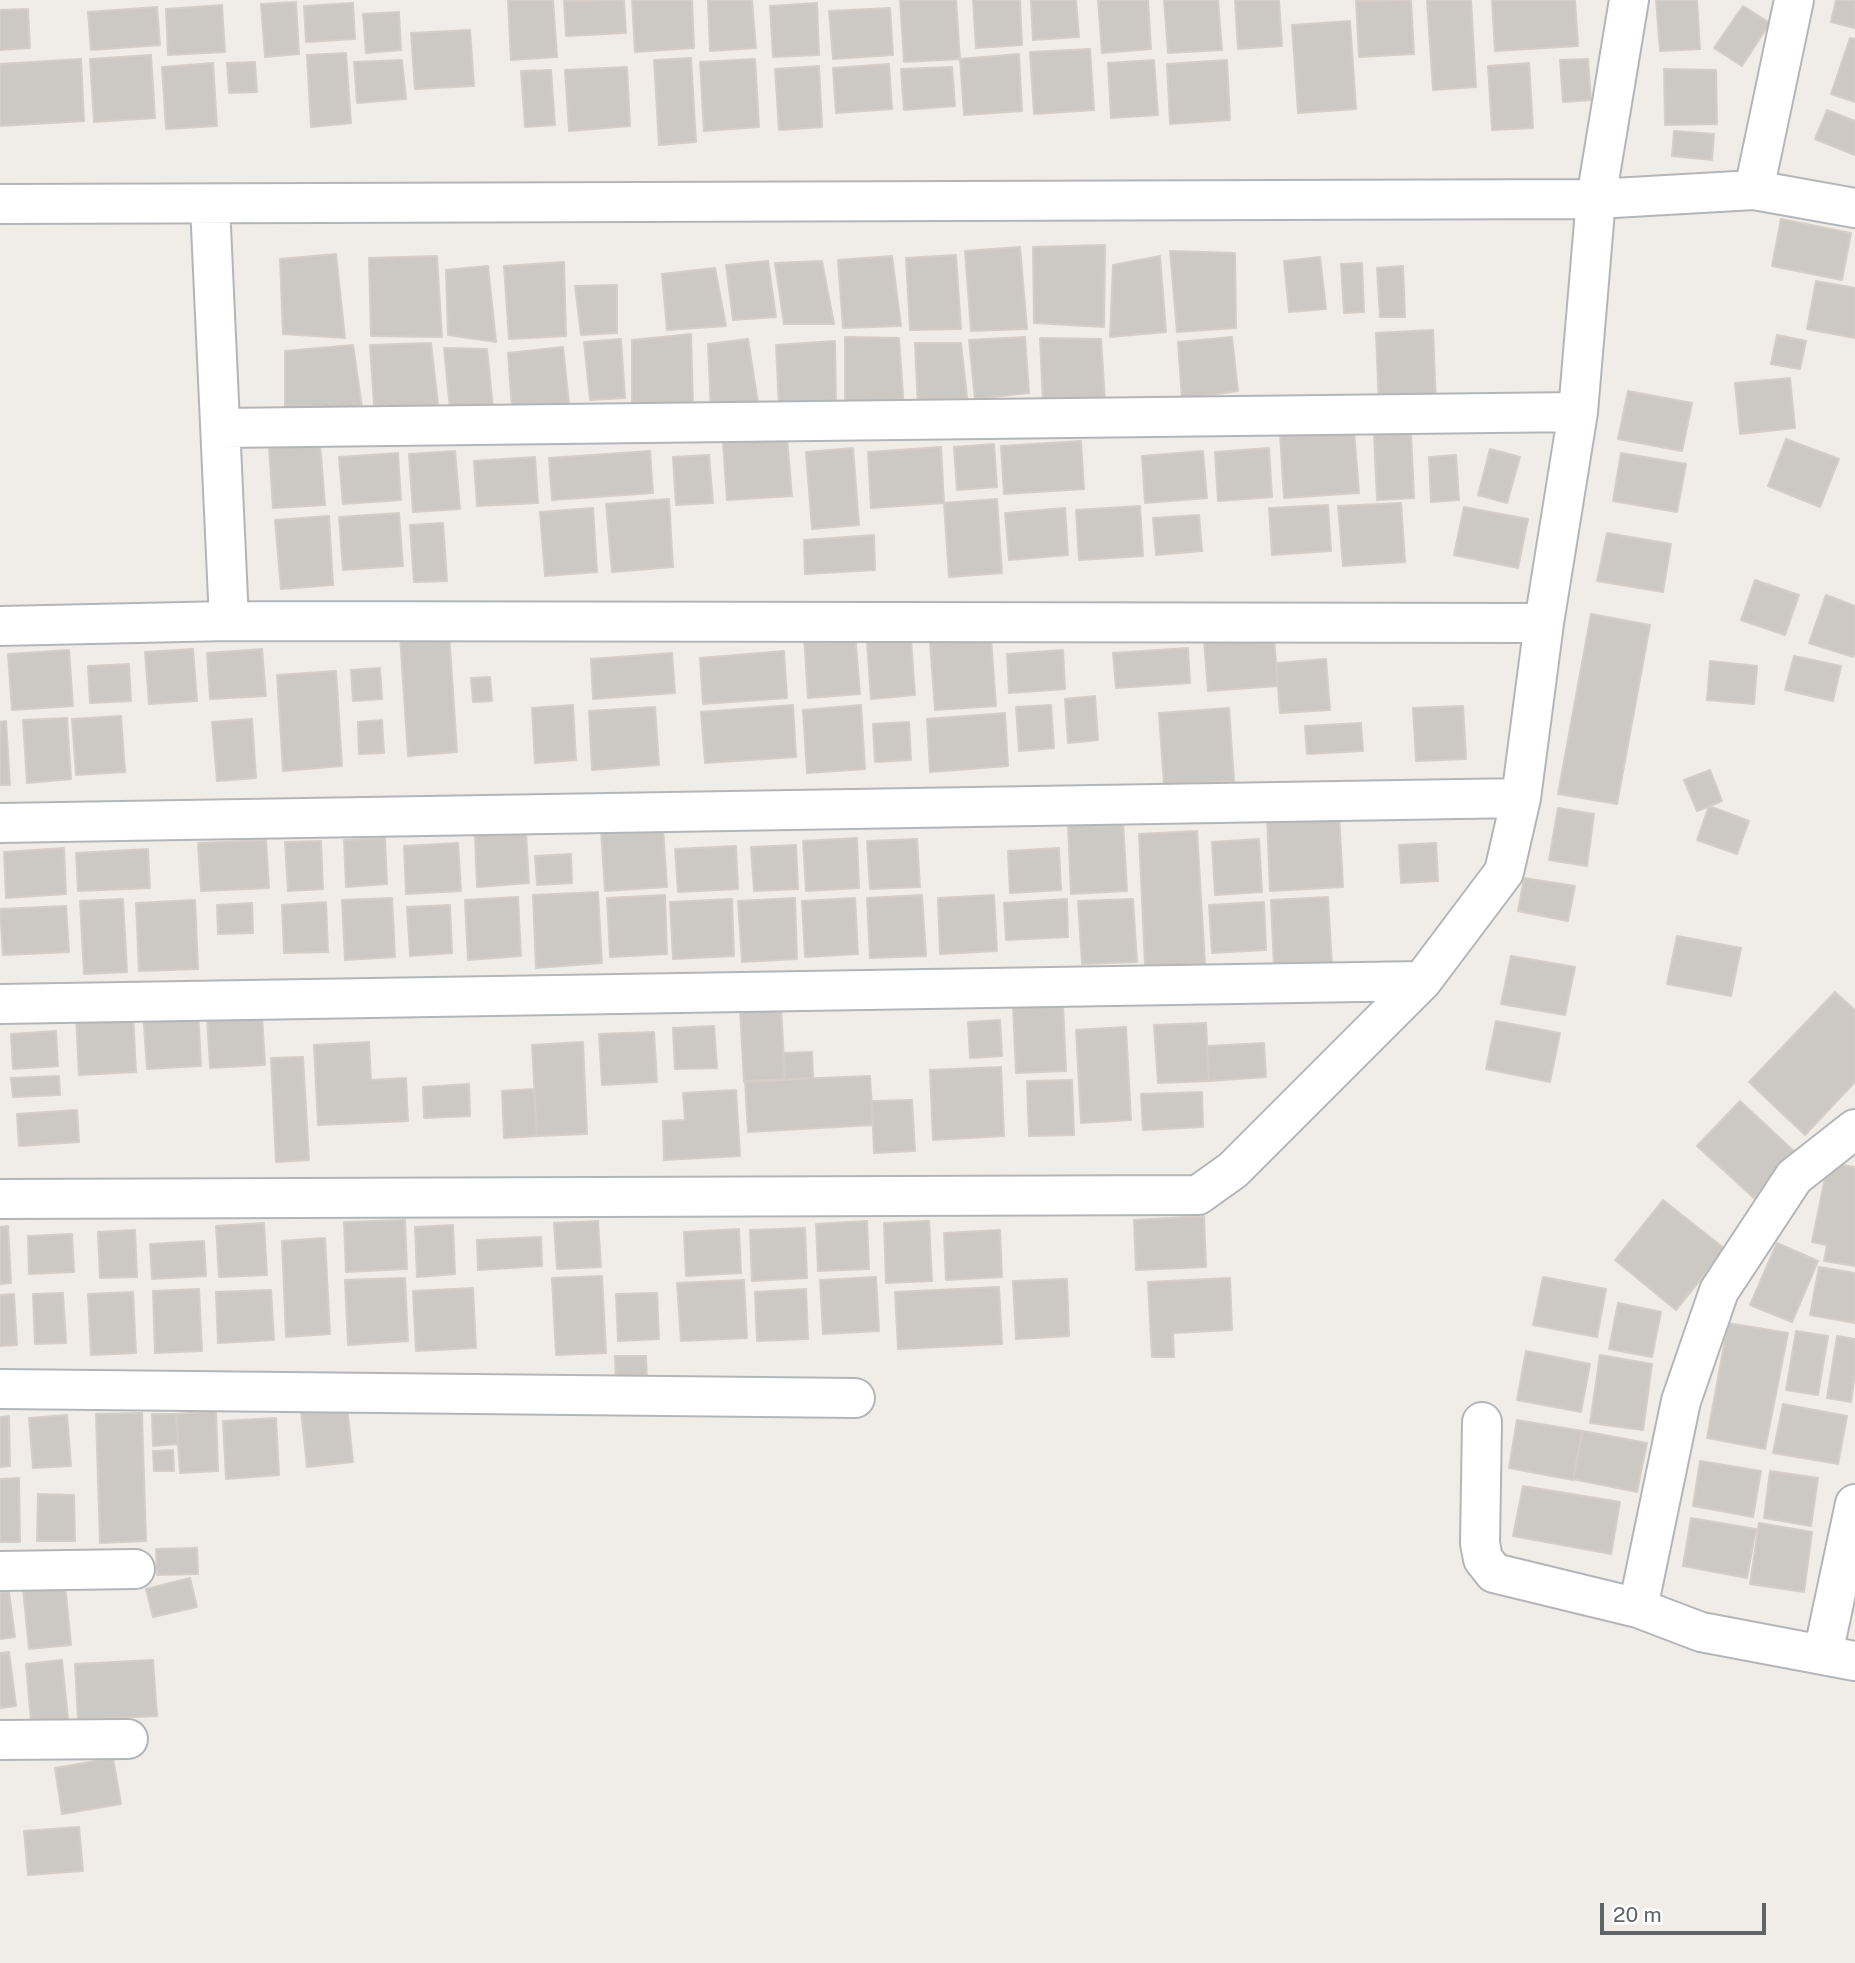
<!DOCTYPE html>
<html>
<head>
<meta charset="utf-8">
<style>
  body { margin:0 }
  #map { position:relative; width:1855px; height:1963px; overflow:hidden; background:#f0ede8; font-family:"Public Sans",sans-serif }
  canvas { display:block }
  .scale { position:absolute; left:1600px; top:1903px; width:166px; height:32px; box-sizing:border-box; border:4px solid #5f6467; border-top:0; padding-left:9px; font-size:21px; line-height:24px; white-space:nowrap; color:#5f6467; -webkit-text-stroke:5px #fff; paint-order:stroke }
</style>
</head>
<body>
<div id="map">
<canvas width="1855" height="1963"></canvas>
<div class="scale">20 m</div>
</div>
<script>
const ctx = document.querySelector('canvas').getContext('2d');
ctx.lineJoin = 'round';
function fillPath(path, color) { ctx.fillStyle = color; ctx.fill(path, 'evenodd'); }
function strokePath(path, color, width, dash) { ctx.strokeStyle = color; ctx.lineWidth = width; ctx.lineCap = dash ? 'butt' : 'round'; ctx.setLineDash(dash || []); ctx.stroke(path); }
const building = new Path2D(`
  M508,0H553L557,57L511,60Z
  M624,0L626,33L566,36L564,1Z
  M632,0H692L694,48L635,52Z
  M708,0H752L756,48L710,51Z
  M900,0H956L960,59L904,62Z
  M973,0H1020L1022,45L976,48Z
  M1031,0H1076L1079,37L1033,40Z
  M1098,0H1148L1151,49L1102,53Z
  M1164,0H1218L1222,50L1168,53Z
  M1235,0H1279L1282,46L1238,49Z
  M1411,0L1414,54L1359,57L1356,1Z
  M1427,0H1471L1476,87L1433,90Z
  M1492,0H1575L1578,46L1495,51Z
  M1656,0H1697L1700,49L1660,51Z
  M1836,0H1855V28L1831,22Z
  M296,2L299,54L265,57L261,4Z
  M353,3L355,39L306,42L304,6Z
  M817,3L819,55L773,57L770,6Z
  M222,5L225,52L168,55L166,9Z
  M1743,6L1770,23L1742,66L1714,48Z
  M157,7L160,45L91,50L88,12Z
  M890,8L893,55L833,59L829,11Z
  M28,9L30,48L0,50V10Z
  M399,12L401,50L366,53L363,14Z
  M1350,21L1356,109L1298,113L1292,25Z
  M470,30L474,86L415,89L411,33Z
  M1850,38L1855,39V102L1831,94Z
  M1090,49L1094,110L1034,114L1030,52Z
  M346,53L351,123L311,127L307,55Z
  M1019,54L1022,111L964,115L960,59Z
  M151,55L155,118L94,122L90,59Z
  M691,58L696,142L659,145L654,60Z
  M81,59L84,121L0,126V64Z
  M755,59L759,127L704,131L700,62Z
  M1588,59L1591,100L1563,102L1560,60Z
  M402,60L406,99L357,103L354,62Z
  M1154,60L1158,115L1111,118L1108,63Z
  M1227,60L1230,120L1170,124L1167,64Z
  M255,62L257,92L229,93L227,63Z
  M213,63L217,126L166,129L162,67Z
  M1529,63L1533,128L1492,130L1488,66Z
  M889,64L892,109L836,113L833,68Z
  M819,66L822,127L779,130L775,69Z
  M627,67L630,126L569,131L565,70Z
  M952,67L955,106L904,110L901,69Z
  M1664,69L1716,70L1717,124L1665,125Z
  M551,70L555,125L525,127L521,71Z
  M1827,110L1855,121V155L1815,139Z
  M1674,131L1714,134L1712,160L1672,156Z
  M1781,219L1851,233L1842,280L1772,266Z
  M1105,245L1104,327L1034,323L1033,247Z
  M1020,247L1027,329L971,331L965,251Z
  M1170,251L1235,253L1236,328L1177,332Z
  M336,254L345,338L283,334L280,259Z
  M956,255L961,329L910,330L906,258Z
  M437,256L442,337L371,336L369,258Z
  M892,256L901,326L843,328L838,260Z
  M1160,256L1166,332L1110,337L1113,265Z
  M1320,257L1326,309L1289,312L1284,261Z
  M768,261L776,317L733,320L726,265Z
  M822,261L834,324H784L775,263Z
  M564,262L566,336L509,339L504,266Z
  M1362,263L1364,312L1344,313L1341,264Z
  M488,266L496,342L448,335L446,270Z
  M1403,266L1405,317H1380L1377,268Z
  M715,268L726,326L667,330L662,274Z
  M1816,281L1855,288V338L1807,329Z
  M617,285V333L581,335L575,286Z
  M1433,330L1436,404L1379,407L1376,333Z
  M691,334L693,408L632,406V340Z
  M1777,335L1806,341L1800,369L1771,364Z
  M845,337L899,338L904,409L845,406Z
  M1025,337L1029,393L975,399L969,340Z
  M1232,337L1238,391L1182,399L1178,342Z
  M1040,338L1101,339L1105,401L1043,403Z
  M621,339L625,398L590,400L584,342Z
  M748,339L759,409L711,412L708,344Z
  M835,341L836,408H779L776,345Z
  M431,343L439,413L375,419L370,345Z
  M915,343H961L968,406L918,409Z
  M353,345L364,421L285,427V351Z
  M563,347L570,413L512,409L508,353Z
  M444,348L487,349L493,408L450,410Z
  M1790,378L1795,428L1740,434L1735,383Z
  M1628,391L1692,403L1682,451L1618,439Z
  M1354,430L1359,493L1284,498L1280,435Z
  M1411,433L1414,498L1377,500L1374,435Z
  M787,438L792,496L727,500L723,443Z
  M1786,439L1839,459L1820,507L1768,486Z
  M1081,441L1084,489L1004,494L1001,446Z
  M320,444L325,505L273,508L269,448Z
  M994,444L997,487L957,490L954,447Z
  M941,447L944,503L871,508L868,452Z
  M853,448L859,525L812,529L806,452Z
  M1269,448L1272,497L1218,501L1215,452Z
  M1490,449L1520,457L1507,503L1478,495Z
  M455,451L460,509L413,512L409,454Z
  M650,451L653,493L552,500L549,458Z
  M1203,451L1207,498L1145,503L1142,456Z
  M398,453L401,500L343,504L339,457Z
  M1621,453L1686,464L1677,512L1613,501Z
  M709,455L713,503L676,505L673,457Z
  M1456,455L1459,500L1431,502L1429,457Z
  M535,457L538,503L477,506L474,461Z
  M669,499L673,567L612,572L606,504Z
  M997,499L1002,573L949,577L944,503Z
  M1401,503L1405,562L1343,566L1338,506Z
  M1328,505L1331,551L1272,555L1269,508Z
  M1140,506L1143,556L1079,560L1076,510Z
  M1464,507L1528,519L1518,568L1454,555Z
  M593,508L597,572L545,576L540,512Z
  M1065,508L1068,555L1009,560L1005,513Z
  M399,513L403,566L343,570L339,517Z
  M1199,515L1202,551L1156,555L1153,518Z
  M329,516L333,585L281,589L275,520Z
  M443,523L447,581L414,582L410,525Z
  M1607,533L1671,544L1663,592L1597,581Z
  M874,535L875,570L805,574L804,540Z
  M1755,580L1799,595L1785,635L1741,620Z
  M1826,595L1855,606V652L1853,657L1809,643Z
  M1591,614L1650,625L1617,804L1558,794Z
  M449,632L457,752L408,756L400,636Z
  M855,633L860,694L808,698L804,636Z
  M1274,637L1278,686L1208,691L1204,641Z
  M991,638L996,706L935,710L930,642Z
  M911,639L915,695L871,699L867,642Z
  M1188,648L1190,683L1116,688L1113,653Z
  M193,649L197,701L149,704L145,652Z
  M262,649L266,696L210,699L207,653Z
  M69,650L73,706L12,710L8,654Z
  M1063,650L1065,689L1009,693L1007,654Z
  M784,651L787,698L703,704L700,658Z
  M672,653L675,693L593,699L591,659Z
  M1794,656L1841,666L1833,701L1785,690Z
  M1326,659L1330,710L1280,713L1276,663Z
  M1710,661L1757,666L1754,704L1707,700Z
  M129,664L131,701L90,703L88,666Z
  M380,668L382,699L353,701L351,670Z
  M336,671L342,766L283,771L277,675Z
  M490,677L492,701L473,702L471,678Z
  M1095,696L1098,740L1068,743L1065,699Z
  M573,705L576,760L535,763L532,708Z
  M793,705L796,757L705,763L701,712Z
  M861,705L865,769L807,773L803,710Z
  M1051,705L1054,748L1019,751L1016,707Z
  M1463,706L1466,759L1416,761L1413,708Z
  M655,707L659,765L592,770L589,711Z
  M1229,708L1234,781L1164,785L1159,713Z
  M1005,713L1008,766L930,772L927,719Z
  M121,716L125,772L76,775L72,719Z
  M67,718L71,779L27,783L23,720Z
  M252,719L256,778L217,781L212,722Z
  M382,720L384,753L359,754L358,722Z
  M6,721L10,785H0V722Z
  M909,722L911,760L875,762L873,724Z
  M1361,723L1363,751L1307,754L1305,726Z
  M1710,770L1722,801L1697,811L1684,780Z
  M1709,806L1749,821L1737,854L1697,840Z
  M1558,808L1594,814L1587,866L1549,860Z
  M1339,813L1343,887L1270,891L1267,816Z
  M1123,822L1127,891L1071,894L1068,825Z
  M663,828L667,887L605,891L601,830Z
  M1197,831L1205,964L1145,966L1139,834Z
  M526,832L529,883L477,887L475,835Z
  M385,838L387,884L346,887L344,840Z
  M857,838L859,888L806,891L803,841Z
  M917,839L920,887L870,889L867,841Z
  M1259,839L1262,892L1215,895L1212,842Z
  M266,840L269,888L201,891L198,843Z
  M321,841L323,889L288,891L285,842Z
  M458,843L461,891L406,894L404,846Z
  M1436,843L1438,881L1401,883L1399,845Z
  M796,845L798,889L754,891L751,847Z
  M736,846L738,889L678,892L675,849Z
  M64,848L66,894L6,898L4,852Z
  M1059,848L1061,890L1010,893L1008,851Z
  M148,849L150,888L78,891L76,853Z
  M571,854L572,883L537,885L535,856Z
  M1524,878L1575,886L1568,921L1518,911Z
  M598,892L602,963L536,968L533,895Z
  M665,895L667,954L610,957L607,898Z
  M922,895L926,956L870,958L867,898Z
  M994,895L997,951L940,954L938,898Z
  M518,897L521,956L468,960L465,900Z
  M1328,897L1332,966L1274,968L1271,900Z
  M392,898L395,957L345,960L342,900Z
  M795,898L797,959L742,962L738,901Z
  M855,898L858,954L805,957L802,901Z
  M123,899L127,972L84,974L80,901Z
  M732,899L734,956L673,959L670,902Z
  M1067,899L1068,937L1006,940L1004,903Z
  M1133,899L1137,962L1082,964L1078,901Z
  M195,900L198,969L139,971L136,903Z
  M326,902L328,952L284,953L282,905Z
  M1264,902L1266,950L1212,953L1209,905Z
  M252,903L253,933L218,934L217,905Z
  M450,905L452,953L410,956L407,907Z
  M66,906L69,952L3,955L0,909Z
  M1677,936L1741,948L1731,996L1667,984Z
  M1511,956L1575,967L1565,1015L1501,1004Z
  M1835,992L1855,1010V1082L1805,1135L1749,1082Z
  M1063,1004L1066,1071L1016,1073L1013,1006Z
  M781,1007L785,1080L744,1082L740,1009Z
  M198,1009L201,1066L147,1069L143,1012Z
  M133,1013L136,1072L79,1075L76,1016Z
  M262,1015L265,1065L210,1068L207,1017Z
  M1000,1020L1002,1056L970,1058L968,1022Z
  M1496,1021L1560,1033L1550,1082L1486,1069Z
  M1206,1023L1209,1081L1158,1083L1154,1025Z
  M714,1026L717,1068L675,1069L673,1028Z
  M1126,1027L1131,1120L1081,1123L1076,1030Z
  M56,1031L58,1066L13,1069L11,1034Z
  M654,1032L657,1082L602,1085L599,1034Z
  M369,1042L371,1080L406,1078L408,1121L318,1125L314,1045Z
  M583,1042L587,1134L537,1136L532,1045Z
  M1264,1043L1266,1077L1209,1081L1207,1046Z
  M812,1052L813,1078L785,1080L783,1053Z
  M303,1057L309,1160L276,1162L271,1058Z
  M1001,1067L1004,1136L933,1140L930,1070Z
  M59,1076L60,1095L13,1097L11,1078Z
  M870,1076L873,1125L748,1132L745,1081Z
  M1072,1080L1074,1135L1029,1136L1027,1081Z
  M469,1084L470,1116L424,1118L423,1087Z
  M534,1089L537,1136L504,1138L502,1091Z
  M736,1090L740,1156L664,1160L663,1121L685,1120L683,1093Z
  M1202,1092L1203,1127L1143,1130L1141,1094Z
  M912,1100L915,1151L874,1153L872,1101Z
  M1740,1101L1796,1153L1754,1198L1697,1146Z
  M77,1110L79,1142L19,1146L17,1114Z
  M1828,1163L1855,1167V1266L1824,1261L1827,1245L1812,1242Z
  M1663,1200L1725,1249L1676,1310L1615,1260Z
  M1204,1216L1206,1267L1136,1270L1134,1220Z
  M405,1220L407,1269L346,1272L344,1222Z
  M598,1221L601,1267L557,1269L554,1223Z
  M867,1221L869,1269L818,1271L816,1224Z
  M929,1221L932,1281L886,1283L884,1223Z
  M264,1223L267,1275L219,1277L216,1226Z
  M453,1225L455,1274L417,1277L415,1227Z
  M8,1226L11,1283L0,1284V1227Z
  M805,1228L807,1278L752,1281L750,1230Z
  M739,1229L741,1273L686,1276L684,1232Z
  M135,1230L137,1277L100,1278L98,1232Z
  M1000,1230L1002,1277L946,1280L944,1233Z
  M72,1234L74,1272L29,1274L28,1236Z
  M541,1237L542,1266L478,1270L477,1240Z
  M325,1238L330,1334L286,1337L282,1241Z
  M204,1241L206,1276L152,1279L150,1244Z
  M1777,1243L1818,1261L1792,1322L1750,1305Z
  M1819,1267L1855,1273V1323L1810,1315Z
  M602,1276L606,1353L556,1355L552,1278Z
  M876,1277L879,1331L823,1334L820,1280Z
  M1543,1277L1606,1289L1597,1337L1533,1325Z
  M405,1278L408,1341L348,1345L345,1280Z
  M1230,1278L1232,1330L1173,1333L1174,1357H1152L1148,1282Z
  M1067,1279L1069,1336L1016,1339L1013,1281Z
  M744,1280L747,1338L681,1341L677,1283Z
  M999,1287L1002,1344L898,1349L895,1292Z
  M473,1288L476,1348L416,1351L413,1291Z
  M199,1289L202,1351L155,1353L153,1291Z
  M806,1289L808,1339L757,1341L755,1292Z
  M271,1290L274,1340L218,1343L216,1292Z
  M133,1292L136,1353L91,1355L88,1294Z
  M63,1293L66,1343L35,1344L33,1294Z
  M657,1293L659,1339L618,1341L616,1294Z
  M14,1294L17,1345L0,1346V1295Z
  M1618,1303L1661,1312L1652,1357L1609,1349Z
  M1728,1323L1788,1333L1765,1449L1707,1438Z
  M1796,1331L1828,1336L1818,1395L1786,1390Z
  M1837,1336L1855,1339V1374L1851,1402L1827,1398Z
  M1526,1351L1590,1364L1581,1412L1517,1400Z
  M1600,1355L1652,1364L1643,1430L1590,1423Z
  M615,1356H646L647,1384L616,1385Z
  M1783,1404L1847,1416L1838,1464L1773,1453Z
  M347,1405L353,1462L307,1467L301,1410Z
  M216,1411L218,1471L180,1473L176,1414Z
  M142,1413L146,1541L100,1543L96,1414Z
  M152,1414H176L179,1444L153,1446Z
  M67,1415L71,1466L33,1468L29,1418Z
  M9,1416L10,1466L0,1467V1417Z
  M276,1418L279,1475L226,1479L223,1421Z
  M1517,1420L1582,1431L1573,1480L1509,1468Z
  M1583,1431L1647,1443L1637,1492L1573,1479Z
  M173,1450L174,1471H154L153,1451Z
  M1700,1461L1761,1471L1753,1517L1693,1506Z
  M1770,1471L1818,1478L1811,1526L1764,1518Z
  M19,1478L20,1542H0V1479Z
  M1523,1486L1620,1502L1611,1554L1513,1536Z
  M38,1494L74,1495L75,1541H37Z
  M1691,1518L1756,1529L1747,1578L1683,1566Z
  M1759,1523L1812,1532L1804,1592L1750,1584Z
  M197,1548L198,1574L157,1575L156,1549Z
  M190,1578L197,1607L153,1617L146,1589Z
  M65,1584L71,1645L29,1649L23,1589Z
  M9,1592L15,1637L0,1639V1593Z
  M9,1652L16,1706L0,1708V1653Z
  M62,1660L69,1729L32,1732L26,1664Z
  M153,1660L157,1716L78,1720L75,1664Z
  M113,1758L121,1804L62,1814L55,1768Z
  M79,1827L83,1871L28,1875L24,1831Z`);
const street = new Path2D(`
  M1754,190L1794,0
  M0,204L1596,199L1754,190L1855,208
  M210,205L229,621
  M222,428L1578,412
  M0,626L229,621L1544,623
  M0,823L1521,798
  M0,1004L1422,981
  M0,1199L1198,1195L1233,1170L1422,981L1504,872L1521,798L1544,623L1578,412L1596,199L1629,0
  M0,1389L855,1398
  M1482,1422L1480,1543L1483,1559L1494,1573L1638,1608L1701,1632L1855,1661
  M0,1571L135,1569
  M1638,1608L1681,1401L1719,1291L1794,1177L1855,1129
  M1823,1654L1855,1504
  M0,1740L128,1739`);
fillPath(building, '#ccc8c4');
strokePath(building, '#d5cec7', 2);
strokePath(street, '#b3b6b9', 42);
strokePath(street, '#fff', 38);
</script>
</body>
</html>
